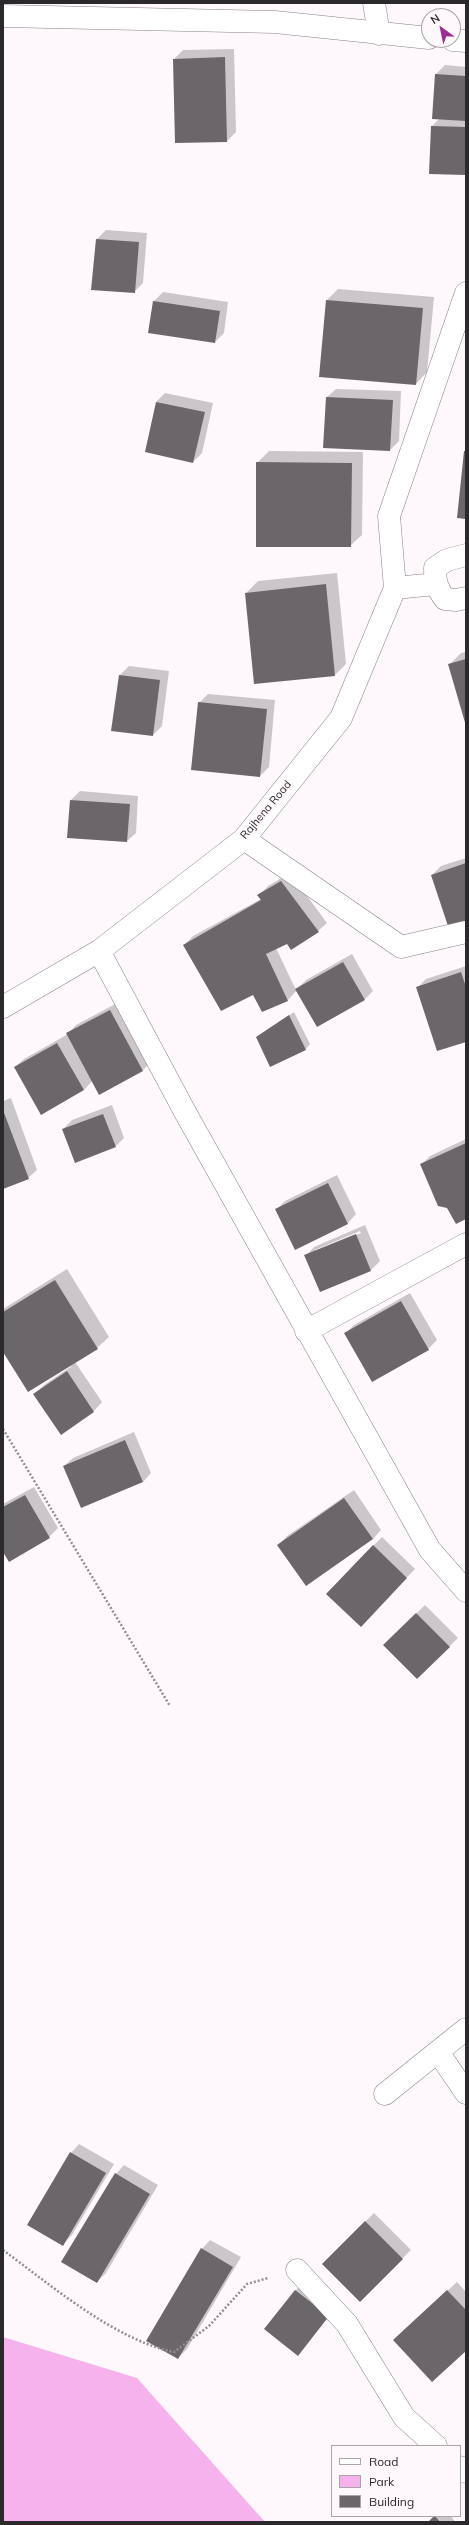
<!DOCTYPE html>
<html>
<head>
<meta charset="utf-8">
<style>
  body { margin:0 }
  #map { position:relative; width:469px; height:2525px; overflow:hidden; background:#fef8fd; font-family:Mulish,sans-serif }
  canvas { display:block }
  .frame { position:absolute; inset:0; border:4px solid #2b292b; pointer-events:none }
  .legend { position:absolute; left:331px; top:2445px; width:130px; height:72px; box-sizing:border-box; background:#fef8fd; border:1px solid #aaa5a9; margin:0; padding:5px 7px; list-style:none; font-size:12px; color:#2b292b }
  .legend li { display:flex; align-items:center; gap:8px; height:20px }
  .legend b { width:20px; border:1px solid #aaa5a9 }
  .north { position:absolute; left:421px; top:8px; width:40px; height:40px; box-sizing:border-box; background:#fef8fd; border:1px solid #aaa5a9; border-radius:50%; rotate:327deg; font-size:11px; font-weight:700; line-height:16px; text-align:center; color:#2b292b }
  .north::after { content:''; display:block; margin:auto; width:14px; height:18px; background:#992e90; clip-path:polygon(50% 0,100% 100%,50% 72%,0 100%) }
</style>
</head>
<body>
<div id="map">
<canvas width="469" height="2525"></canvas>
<div class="frame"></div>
<ul class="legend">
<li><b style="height:5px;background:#fff"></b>Road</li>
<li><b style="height:11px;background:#f5b2ec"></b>Park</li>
<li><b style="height:11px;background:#6b666a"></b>Building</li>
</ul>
<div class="north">N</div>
</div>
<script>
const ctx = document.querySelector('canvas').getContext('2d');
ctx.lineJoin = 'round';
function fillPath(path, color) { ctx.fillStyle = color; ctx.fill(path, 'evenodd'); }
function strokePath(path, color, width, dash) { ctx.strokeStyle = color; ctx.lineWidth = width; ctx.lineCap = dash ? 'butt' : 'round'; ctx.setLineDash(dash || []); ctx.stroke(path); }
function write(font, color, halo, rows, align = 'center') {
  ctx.font = font + ' Mulish,sans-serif'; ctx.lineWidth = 4; ctx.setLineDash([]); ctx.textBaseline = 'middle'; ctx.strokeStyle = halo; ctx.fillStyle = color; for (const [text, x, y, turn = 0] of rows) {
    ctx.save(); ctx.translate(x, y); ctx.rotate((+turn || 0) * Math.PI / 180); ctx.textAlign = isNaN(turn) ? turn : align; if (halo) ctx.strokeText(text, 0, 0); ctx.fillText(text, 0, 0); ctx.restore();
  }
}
const green = new Path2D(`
  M3,2337L137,2378L265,2522H3Z`);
const shadow = new Path2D(`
  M234,49L236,132L227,141L174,59L183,50Z
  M445,65L466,67V174L432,126L439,119L436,74Z
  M106,230L147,233L143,283L134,292L92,289L97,239Z
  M338,289L434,297L427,372L416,384L327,300Z
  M163,292L228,302L224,333L215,342L154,301Z
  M336,389L401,391L399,441L390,450L324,447L327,397Z
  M165,393L213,403L202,453L193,462L156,402Z
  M269,451L363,452L362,535L350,546L257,463Z
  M337,573L346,664L335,675L246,593L258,581Z
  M466,652V724L449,665L461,653Z
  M129,666L169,671L162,726L153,735L113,730L120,675Z
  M208,694L275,700L269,767L260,776L199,703Z
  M80,791L138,796L136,833L127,841L71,800Z
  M466,858V922L432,875L441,866Z
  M290,873L327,923L318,931L276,948L296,990L306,980L352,954L373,991L364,1000L297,990L288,1000L263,1010L253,993L184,945L193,936L261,899L259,895L268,886Z
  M466,966V1041L417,988L426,979Z
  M119,1002L151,1062L142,1071L93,1080L84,1090L15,1067L24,1059L68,1034L76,1025Z
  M294,1012L310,1044L306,1049L271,1065L257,1037Z
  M11,1098L37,1170L28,1178L3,1188V1101Z
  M112,1105L124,1138L116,1146L63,1129L72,1120Z
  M466,1139V1218L447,1207L421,1165L430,1156Z
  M337,1175L356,1214L348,1223L276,1210L285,1201Z
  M365,1225L380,1261L371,1270L320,1291L306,1256L314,1247ZM360,1231L361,1233L315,1252V1250Z
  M67,1269L109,1337L97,1348L75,1362L102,1402L94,1411L61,1433L35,1394L44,1385L72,1366L3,1350V1309Z
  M410,1293L437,1340L428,1349L372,1381L345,1334L354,1325Z
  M134,1432L151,1473L143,1482L64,1466L73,1458Z
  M34,1487L58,1528L49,1537L3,1550V1504Z
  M354,1490L381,1530L373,1539L278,1545L287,1536Z
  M382,1537L415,1569L369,1616L373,1546Z
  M425,1605L458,1638L417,1678L384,1645Z
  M79,2144L114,2164L72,2235L63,2244L71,2153Z
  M124,2165L158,2185L106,2273L97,2282L116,2174Z
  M374,2213L411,2250L360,2300L323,2264Z
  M210,2240L241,2257L187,2349L178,2358L202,2249Z
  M304,2282L337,2307L298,2354L295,2291Z
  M457,2282L466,2292V2349L403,2331Z
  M436,2516H451L455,2522H430Z`);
const building = new Path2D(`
  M225,57L227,142L175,143L173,59Z
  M435,74L466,76V121L432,119Z
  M431,126L466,127V175L429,174Z
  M96,239L139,242L135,293L91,290Z
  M326,300L423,308L416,385L319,377Z
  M153,301L220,311L215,343L148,333Z
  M326,397L393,400L390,451L323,448Z
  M156,402L205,412L193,463L145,452Z
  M464,451H466V519L457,518Z
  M256,462L352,463L351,547H256Z
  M326,584L335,676L254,684L245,593Z
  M466,659V726L448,664Z
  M119,675L160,680L153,736L111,731Z
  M198,702L267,709L260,777L191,770Z
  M70,800L130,804L127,842L67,838Z
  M466,863V923L449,929L431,875Z
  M281,881L319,932L291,950L287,944L266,954L288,1001L262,1012L253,995L221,1011L183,945L261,900L257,895Z
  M343,962L365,1000L317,1027L295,989Z
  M461,972L466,987V1042L437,1051L416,987Z
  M110,1010L143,1071L99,1095L66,1033Z
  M289,1015L306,1050L270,1067L256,1037Z
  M57,1043L84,1090L41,1115L14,1067Z
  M3,1110L29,1179L3,1189Z
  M103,1114L116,1147L75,1163L62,1129Z
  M466,1143V1219L456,1224L447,1208L438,1206L420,1164Z
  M328,1183L348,1224L295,1250L275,1209Z
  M356,1234L371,1271L320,1292L304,1255Z
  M55,1280L98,1349L28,1392L3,1352V1312Z
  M401,1301L429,1350L372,1382L344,1333Z
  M67,1371L94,1412L61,1435L33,1394Z
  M125,1440L143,1482L81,1508L63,1466Z
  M25,1495L50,1538L9,1562L3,1552V1507Z
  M344,1498L373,1539L306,1586L277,1545Z
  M373,1545L407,1578L361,1627L326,1594Z
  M416,1613L450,1647L417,1679L383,1645Z
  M70,2152L106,2173L63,2246L27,2225Z
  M115,2173L150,2194L97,2283L61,2262Z
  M365,2221L403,2259L360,2302L322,2264Z
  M201,2248L233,2267L178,2359L146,2341Z
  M295,2290L329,2316L298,2356L264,2329Z
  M447,2290L466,2310V2351L432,2382L393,2340Z
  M435,2516L440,2522H428L434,2516Z`);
const path = new Path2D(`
  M3,1429L170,1706
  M3,2250C52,2286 115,2340 174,2352L209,2326L247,2284L268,2278`);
const minor = new Path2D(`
  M374,3L379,34
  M3,16L275,22L429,38
  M453,40L466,41
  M466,555L447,560L435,568C435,581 437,589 445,599L456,600L466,598
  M395,588L436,584
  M244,839L401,947L466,932
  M99,951L185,1112L430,1550L466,1591
  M3,1007L99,951L244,839L341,718L395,588L389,516L466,293
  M306,1331L466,1244
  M438,2052L466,2093
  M385,2094L466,2029
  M297,2270L347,2324L404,2417L436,2446
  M460,2467L466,2472`);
const streetNames = [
  ["Rajhena Road",266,810,-50]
];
fillPath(green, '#f5b2ec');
fillPath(shadow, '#0003');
fillPath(building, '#6b666a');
strokePath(minor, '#878287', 23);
strokePath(path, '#928f92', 2.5, [2, 2]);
strokePath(minor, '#fff', 22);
write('11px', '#2b292b', '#fef8fd', streetNames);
</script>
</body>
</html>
